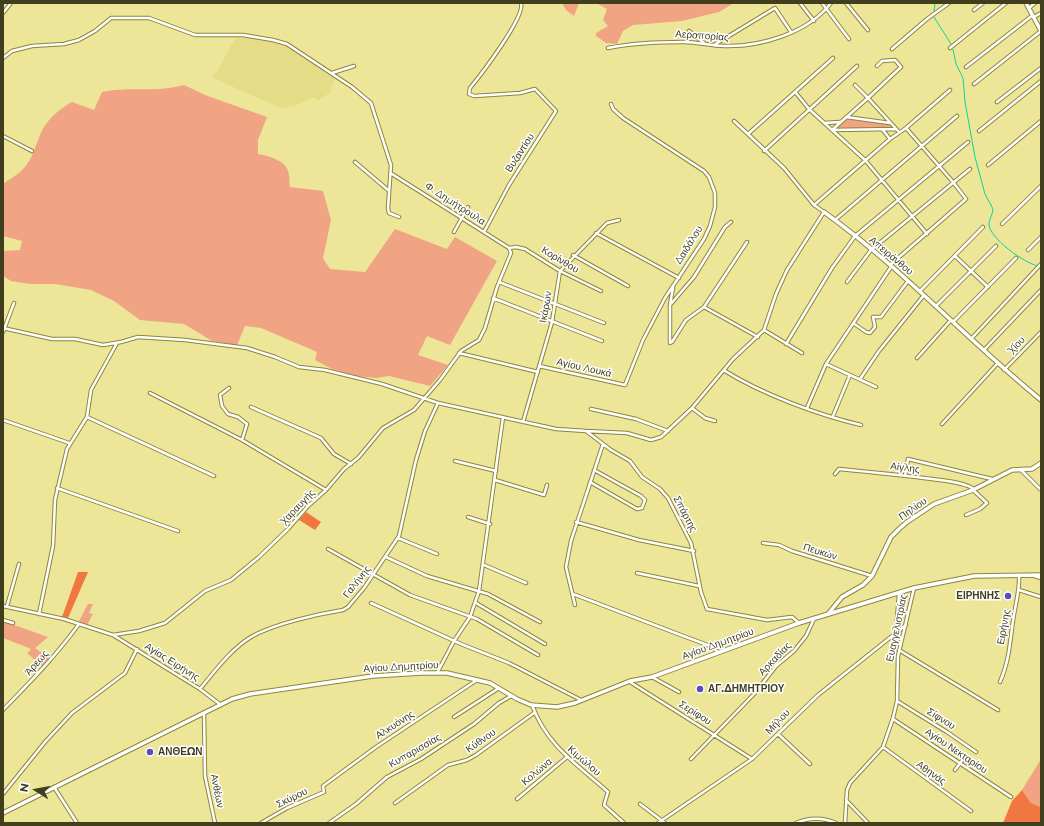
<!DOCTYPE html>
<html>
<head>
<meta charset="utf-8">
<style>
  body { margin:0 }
  #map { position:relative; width:1044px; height:826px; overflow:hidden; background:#ede699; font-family:Montserrat,sans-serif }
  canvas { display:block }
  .frame { position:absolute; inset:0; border:4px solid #413e1e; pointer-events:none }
  .north { position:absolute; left:16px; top:770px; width:40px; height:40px; -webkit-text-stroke:3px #fff; paint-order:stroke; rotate:281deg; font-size:11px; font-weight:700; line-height:16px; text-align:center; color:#413e1e }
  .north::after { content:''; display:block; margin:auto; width:14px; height:18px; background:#413e1e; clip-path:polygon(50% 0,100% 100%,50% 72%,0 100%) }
</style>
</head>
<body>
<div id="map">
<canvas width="1044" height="826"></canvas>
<div class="frame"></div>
<div class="north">N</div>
</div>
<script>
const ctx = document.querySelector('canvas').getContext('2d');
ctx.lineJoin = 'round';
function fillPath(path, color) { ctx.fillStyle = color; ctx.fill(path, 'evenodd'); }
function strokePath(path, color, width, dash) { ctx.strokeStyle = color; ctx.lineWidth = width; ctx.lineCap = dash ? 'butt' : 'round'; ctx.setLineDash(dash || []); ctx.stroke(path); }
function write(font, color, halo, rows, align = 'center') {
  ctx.font = font + ' Montserrat,sans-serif'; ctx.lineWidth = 3; ctx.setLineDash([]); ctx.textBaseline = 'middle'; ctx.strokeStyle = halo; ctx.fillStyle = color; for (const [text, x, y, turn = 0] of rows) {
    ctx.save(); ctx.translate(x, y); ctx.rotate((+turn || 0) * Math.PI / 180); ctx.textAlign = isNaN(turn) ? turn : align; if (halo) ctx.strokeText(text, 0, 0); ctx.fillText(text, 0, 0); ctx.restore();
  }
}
const built = new Path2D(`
  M236,37L263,40L287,46L336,77L330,89L332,91L318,101L315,97L294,106L281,108L213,78Z`);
const green = new Path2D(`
  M562,3H579L574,16L566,10Z
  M596,3H734L719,12L682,21L633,25L623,31L617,44L606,43L596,36V33L608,26L603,20L607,9Z
  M184,85L205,95L267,117L258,140V154C268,156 285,160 288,171C290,176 289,182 290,187L323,191L331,220L323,258L330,269L365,272L395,229L447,249L455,237L497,261L450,345L427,336L418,355L448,365L430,386L389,376L376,378L357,376L332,369L315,360L317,352L261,328L245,326L237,345L212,341L184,324L140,320L114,301L91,290L55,284H30L11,281L3,276V251L20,250L22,241L3,236V184C9,179 18,175 23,169C32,160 35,147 40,135C45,121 59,109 72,102L94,110L102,92C129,86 156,93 184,85Z
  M846,119L890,124L893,128L835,129Z
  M88,604H93L89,613L93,614L87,625L79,621Z
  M3,621L48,637L35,648L50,659L43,667L27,653L31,650L29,648L3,638Z
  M1041,759V807L1031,803L1022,790Z`);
const forest = new Path2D(`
  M306,512L321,522L315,530L299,520Z
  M78,572H88L68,618L62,617Z
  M1022,790L1031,803L1041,807V823H1003L1012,801Z`);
const stream = new Path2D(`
  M934,11L935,3
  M934,17L951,44
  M953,49L956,64L963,78L965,102L975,157L985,194L993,209C993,214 989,219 989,224C989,238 1024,263 1038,266`);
const minor = new Path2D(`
  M800,3L814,21
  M822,3L849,39
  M846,3L868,30
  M1029,8L1035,3
  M974,10L983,3
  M3,13L11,3
  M1034,17L1041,13
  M689,31L704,43
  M714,45L775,8L791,32
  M608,48C633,43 659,42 684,42C698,42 711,46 724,46C761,47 808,33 831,3
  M950,48L1006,3
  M892,49L927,19L949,3
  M3,58L12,51L32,46L64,44L79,40L95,31L111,18H149L195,35H243L273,40L287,44L352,87L371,103L391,165L388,208L389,213L399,217
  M966,67L1033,15
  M332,73L354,66
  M974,84L1041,31
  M855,85L868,98L901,67L895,60L882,61L877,66
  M796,93L809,109L832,130L896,129
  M997,102L1041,68
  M846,117L890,123
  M824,123L840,122
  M906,128L950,90
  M882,129L890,139
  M979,131L1041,81
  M899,132L868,98L832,130L865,160L927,234
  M748,134L833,58
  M3,136L32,151
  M764,151L857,66
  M355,162L388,190
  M988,165L1041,121
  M392,174L509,248
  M814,205L890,139L906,128L953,182L966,199L890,265
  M835,220L957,116
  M1002,224L1041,186
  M454,232L468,207
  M484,232L509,185L556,111L535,89L520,93L474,96L469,94L470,88C480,76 526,16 521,3
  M596,233L679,278
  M509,248L516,247L525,249L560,271L601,291
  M1028,250L1041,237
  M573,255L628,286
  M955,256L988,287
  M499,282L604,323
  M847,282L871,250L970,169
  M673,288L670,305V343L672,342L686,320L704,307L747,242
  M920,291L983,227
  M493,298L602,341
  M670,305L694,277L725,227L731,222
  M936,306L996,246
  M704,307L758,337
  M953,322L1016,258
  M853,323L866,332L870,333L875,327L873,317H881L908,281
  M3,328L52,339H75L103,345L121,342L138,337L185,340L247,348L275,357L299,367L325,370L382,384L438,403L556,429L586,431L611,450L630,461L642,477L660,489L668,498L691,543L701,592L707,609L767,620L792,617L799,623
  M764,330L802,353
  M3,332L14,303
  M971,339L1041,264
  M786,344L832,268L855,236L968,142
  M984,350L1041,290
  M459,353L538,372
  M917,358L951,320
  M826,364L876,387
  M539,366L625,385L643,340L665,298L704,239L710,226L715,207V193L709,177L704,171L623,118L613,109L611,104
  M1004,370L1041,332
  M725,371C762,394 818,415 861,425
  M860,379L879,351L924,295
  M229,388L220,395L222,406L228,414L238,417L247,424L242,440
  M150,393L242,440L326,490
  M251,407L321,438L334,454L351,464
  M692,408L705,418L715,421
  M807,408L826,364L891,267
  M591,409L636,419L668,431
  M833,416L850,375
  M87,417L214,476
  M3,420L69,443
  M523,422L552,322L560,271L607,223L619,220
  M942,424L997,364
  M586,431L627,433L651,440L661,437L692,408L733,359L764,330L776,294L787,270L824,212L814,205L784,168L734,121
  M455,461L496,471
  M1021,470L1041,490
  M835,474L839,469C870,472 901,475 932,479C945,481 963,482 974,489
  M905,476L908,459L992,479
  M495,480L544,495L547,485
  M590,482L637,509L642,508L645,500L641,496L594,470
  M57,488L178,531
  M966,515L980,509L987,503L973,490
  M468,517L490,524
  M576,522L639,540L694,551
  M398,538L437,554
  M763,543L779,545L792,551L872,576
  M328,549L410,595L477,619L538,655
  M386,557L427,576L488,594L540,622
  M484,565L526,583
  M637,573L699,586
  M1034,576L1041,578
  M1019,590L1041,597
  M573,594L678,634L710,646L718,652
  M371,603L461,644L509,663L581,700
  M476,603L545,644
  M575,605L566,567L571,541L603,444
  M3,606L64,619L113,635L139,631L165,623L205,591L231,580L259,557L288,529L308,506L326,490L344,469L358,458L383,428L414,410L440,380L461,351L479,340L485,328L497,287L511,253L509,248
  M7,606L19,564
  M39,614L53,546L55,500L67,449L87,417L91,390L117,343
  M3,620L13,623
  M896,632L899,593
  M113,635L200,689L221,705
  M899,650L998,710
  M437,673L454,641L470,617L479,591L503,417
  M652,677L679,692
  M630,682L752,759
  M1000,682C1009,662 1010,642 1013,621C1015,605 1020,591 1019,575
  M200,689C215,671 231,649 251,637C273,624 318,614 343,610L348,607L364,588L399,536L416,460L425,431L438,403
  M897,701L947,732L976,752
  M532,705C547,746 577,764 608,792L604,805L624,823
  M3,710C30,682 56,656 79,624
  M204,713L205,776L215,823
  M454,717L499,688
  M893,719L1011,797
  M778,734L810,764
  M883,747L971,811
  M691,759L755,693L776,666L794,651L806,636L814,619
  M955,770L964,758
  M54,787L77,823
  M3,794L45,742L72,713L125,673L137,649
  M517,799L567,757
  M846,800L868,823
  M395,803L448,765L467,760L476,755L534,713
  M640,804L665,823
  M261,823L287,808L324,792L323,786L376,747L477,680
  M329,823L356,804L387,777L421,759L474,724L499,703L511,696
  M658,823L752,759L818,695L906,625
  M796,823C810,817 822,817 836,823
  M845,823L847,790L850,783L883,747L893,718L897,701L898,656L914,588`);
const tertiary = new Path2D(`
  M1026,3L1041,31
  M824,212C902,268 967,340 1041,400
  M828,614L842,597L863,585L872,576L891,537L899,529L907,522L934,504L973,490L1012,470L1032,469L1041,463
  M3,813L232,699L250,694L373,676L421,673H447L490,683L517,699L531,705L557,707L575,703L630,681L652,677L799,623L914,588L974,576L1041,575`);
const markers = [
  [1008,596,4,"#5a4bc3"],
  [700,689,4,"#5a4bc3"],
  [150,752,4,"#5a4bc3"]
];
const streetNames = [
  ["Αεροπορίας",702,36,4],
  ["Βυζαντίου",520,153,-57],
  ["Φ. Δημήτρουλα",455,204,33],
  ["Δαιδάλου",689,245,-58],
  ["Απειράνθου",891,256,40],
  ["Κορίνθου",560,260,31],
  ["Ικάρων",546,307,-80],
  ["Χίου",1017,345,-46],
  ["Αγίου Λουκά",584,368,13],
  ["Αίγλης",905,468,7],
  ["Χαραυγής",298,507,-46],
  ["Πηλίου",913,509,-35],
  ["Σπάρτης",685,514,62],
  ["Πευκών",820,552,17],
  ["Γαλήνης",357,582,-52],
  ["Ειρήνης",1004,627,-80],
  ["Ευαγγελιστρίας",897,628,-78],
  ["Αγίου Δημητρίου",718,644,-20],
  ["Αρκαδίας",775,659,-46],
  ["Αγίας Ειρήνης",172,662,32],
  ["Άρεως",37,663,-48],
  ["Αγίου Δημητρίου",401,667,-3],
  ["Σερίφου",695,713,32],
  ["Σίφνου",941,719,32],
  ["Μήλου",778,722,-47],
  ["Αλκυόνης",395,725,-33],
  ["Κύθνου",481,741,-35],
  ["Κυπαρισσίας",415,751,-30],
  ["Αγίου Νεκταρίου",956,751,34],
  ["Κιμώλου",584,761,41],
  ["Κολώνα",537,772,-40],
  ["Αθηνάς",931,773,35],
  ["Ανθέων",217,791,79],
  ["Σκύρου",292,798,-26]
];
const poiNames = [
  ["ΕΙΡΗΝΗΣ",1000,596,"right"],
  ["ΑΓ.ΔΗΜΗΤΡΙΟΥ",708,689],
  ["ΑΝΘΕΩΝ",158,752]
];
fillPath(built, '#e4dc87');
fillPath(green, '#f0a484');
fillPath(forest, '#f0773f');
strokePath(stream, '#08d597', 1);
strokePath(minor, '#8d863b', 4.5);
strokePath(tertiary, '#8d863b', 5.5);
strokePath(minor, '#fff', 2.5);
strokePath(tertiary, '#fff', 3.5);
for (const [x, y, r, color] of markers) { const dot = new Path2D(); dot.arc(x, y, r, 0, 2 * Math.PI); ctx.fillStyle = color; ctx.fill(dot); strokePath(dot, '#fff', 1.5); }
write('10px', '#413e1e', '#fff', streetNames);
write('bold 10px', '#413e1e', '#fff', poiNames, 'left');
</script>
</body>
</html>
